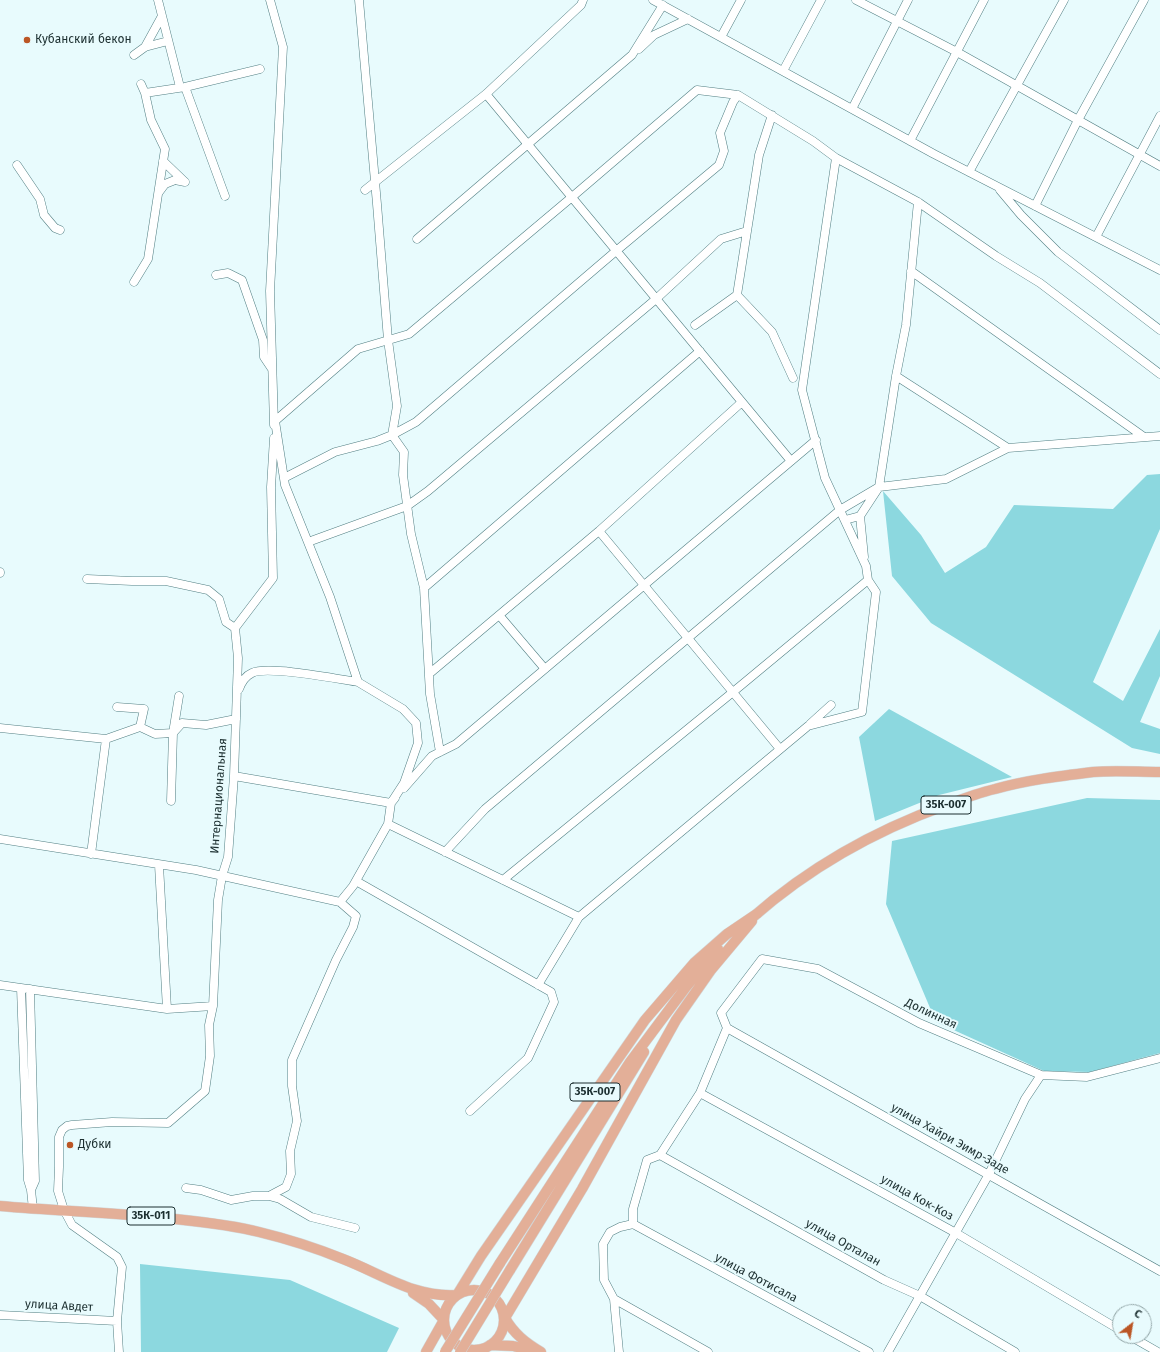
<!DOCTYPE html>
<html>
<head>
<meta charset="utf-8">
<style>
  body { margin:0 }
  #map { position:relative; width:1160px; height:1352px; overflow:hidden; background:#e8fbfd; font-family:"Fira Sans",sans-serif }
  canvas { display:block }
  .north { position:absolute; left:1112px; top:1304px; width:40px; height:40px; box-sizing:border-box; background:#e8fbfd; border:1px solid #96a9ab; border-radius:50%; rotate:31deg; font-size:11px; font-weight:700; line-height:16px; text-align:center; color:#1c2f30 }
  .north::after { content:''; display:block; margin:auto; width:14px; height:18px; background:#bb5625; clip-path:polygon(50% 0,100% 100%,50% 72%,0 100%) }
</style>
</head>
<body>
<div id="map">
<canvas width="1160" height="1352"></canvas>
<div class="north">С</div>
</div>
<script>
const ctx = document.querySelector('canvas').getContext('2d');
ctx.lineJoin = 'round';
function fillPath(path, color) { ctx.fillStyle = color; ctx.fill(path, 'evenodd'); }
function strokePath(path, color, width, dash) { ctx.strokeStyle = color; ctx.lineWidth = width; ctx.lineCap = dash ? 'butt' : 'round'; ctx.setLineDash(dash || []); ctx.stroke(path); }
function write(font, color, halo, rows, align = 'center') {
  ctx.font = font + ' "Fira Sans",sans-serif'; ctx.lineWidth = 4; ctx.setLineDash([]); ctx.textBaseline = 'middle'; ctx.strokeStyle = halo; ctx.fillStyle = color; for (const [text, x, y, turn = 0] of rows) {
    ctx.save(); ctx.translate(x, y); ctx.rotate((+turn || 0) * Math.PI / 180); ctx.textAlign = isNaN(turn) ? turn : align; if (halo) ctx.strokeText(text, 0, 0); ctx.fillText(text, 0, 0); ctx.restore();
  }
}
const green = new Path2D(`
  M1160,474V529L1093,682L1123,701L1160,629V676L1140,722L1160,729V754L1132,748L931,623L892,576L883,491L921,535L945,573L986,547L1014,505L1113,509L1147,475Z
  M889,709L1012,777L939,795L875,821L859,737Z
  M1087,798L1160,800V1053L1090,1072L1044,1071L936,1022L886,904L892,841Z
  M140,1264L290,1280L399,1328L387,1352H141Z`);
const minor = new Path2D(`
  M158,0L180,87
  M270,0L283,47L270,291L274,425
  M359,0L377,204L388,340L397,406L392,435L404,452L403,475L411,534L424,588L430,694L440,752
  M653,0L934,154L1160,270
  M856,0L957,52L1160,166
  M721,37L741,0
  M145,47L162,16
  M639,49L654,35L688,19
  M134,55L145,47L168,41
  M783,71L821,0
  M141,84L145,93L185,87L260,69
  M185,87L225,196
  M486,94L791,461
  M852,109L908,0
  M910,141L984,0
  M163,161L185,182
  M17,165L40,199L44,215L55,228L60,230
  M969,172L1064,0
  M365,190L486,94L581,5L583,0
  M1000,190L1021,215L1058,252L1160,330
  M159,192L165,184L175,180L185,182
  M1035,206L1078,120L1144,0
  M1096,237L1160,116
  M417,239L632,55L663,5
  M911,271L1144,437
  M216,275L228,273L242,280L263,340L264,357L272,369
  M134,282L148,259L165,149L151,120L145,93
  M737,295L772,332L793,378
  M695,325L737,295L759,155L772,115
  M896,376L1008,448
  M284,478L335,452L377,441L392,435L416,422L616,251L719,165L724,151L720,133L733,102L738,95
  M860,516L864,557
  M845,520L860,516L879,487L946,479L1008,448L1160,436
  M599,531L780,749
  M308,542L407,506L428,491L656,299L721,239L747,231
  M0,572V573
  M87,579L132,581H166L208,590L219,599L226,622L235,628
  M424,588L700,351
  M499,615L545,669
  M429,674L599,531L742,402
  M239,689C242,681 245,676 252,673C267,665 338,679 358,682
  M117,707L144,709L140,727
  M810,724L831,705
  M0,728L106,739L91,854
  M106,739L140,727L155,734L173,733L182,723L206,725L236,719
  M234,776L391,803L404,783L418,743L416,723L403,709L358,682L330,597L285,485L275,421L358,349L409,334L572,197L697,90L738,95L813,141L836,158L918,202L996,256L1040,283L1160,374
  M404,788L432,756L456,744L816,440
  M171,801L173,733L179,696
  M388,824L579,917L808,726L862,712L876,592L868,580L866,566L825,478L802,390L836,158
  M0,839L196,870L340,902L356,916L353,927L336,960L292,1060V1086L297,1121L290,1151L291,1174L286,1187L269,1196H253L231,1200L201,1190L186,1188
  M445,852L485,809L840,510L879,487L896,376L906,325L918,202
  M159,865L167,1009
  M503,880L733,692L868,580
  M356,881L551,992L554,1002L528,1058L470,1111
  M340,902L353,886L388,824L391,803L395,798
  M0,985L167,1009L213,1006
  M538,985L579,917
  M21,988L28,1180L31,1190L33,1209
  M30,989L35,1181L31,1190
  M727,1028L1160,1271
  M700,1093L956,1233L1120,1330
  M660,1155L884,1280L920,1296L1015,1352
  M269,1196L280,1199L311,1217L355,1228
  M633,1224L869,1352
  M614,1299L708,1352
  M0,1315L117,1321
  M1130,1336L1158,1352
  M119,1352L117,1321L122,1267L117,1257L72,1225L64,1210L58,1191L59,1167V1137L62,1130L67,1126L72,1125L112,1122L168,1123L205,1091L210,1056L209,1025L213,1006L218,900L222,876L228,857L234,776L238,658L235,628L273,578L271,487L274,438
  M619,1352L614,1299L604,1280L603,1244L610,1232L620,1227L633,1224V1209L647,1160L660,1155L700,1093L727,1028L721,1013L762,959L818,969L919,1023L1041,1075L1087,1077L1160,1058
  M888,1352L989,1174L1025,1099L1041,1075`);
const major = new Path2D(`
  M753,917C811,866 874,831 946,805C962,799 978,793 995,789C1027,780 1060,776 1093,772C1115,770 1138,772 1160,772
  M0,1206C58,1211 117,1213 175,1219C203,1222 232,1225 259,1232C288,1239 316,1248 343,1259C382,1274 414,1298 457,1295L481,1256L645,1020L694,963L727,934L758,913
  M500,1263L630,1062L686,987L718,949
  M510,1270L644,1052
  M444 1320a30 30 0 1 1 60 0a30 30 0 1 1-60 0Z
  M413,1293L429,1304L444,1320L426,1352
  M489,1346L490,1345L513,1346L534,1351
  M541,1352C526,1343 514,1334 505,1318L582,1189L676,1020L711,970L752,921`);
const majorBridge = new Path2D(`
  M445,1352L500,1263
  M460,1352L510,1270`);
const markers = [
  [27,40,4,"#bb5625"],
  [70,1145,4,"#bb5625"]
];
const shields = [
  [946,805,50],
  [595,1092,50],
  [151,1216,48]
];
const shieldNames = [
  ["35К-007",946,805],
  ["35К-007",595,1092],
  ["35К-011",151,1216]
];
const poiNames = [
  ["Кубанский бекон",35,40],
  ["Дубки",78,1145]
];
const streetNames = [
  ["Интернациональная",219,796,-86],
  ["Долинная",931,1014,25],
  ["улица Хайри Эимр-Заде",950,1139,29],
  ["улица Кок-Коз",917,1198,29],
  ["улица Орталан",843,1243,29],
  ["улица Фотисала",756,1278,28],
  ["улица Авдет",59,1306,3]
];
fillPath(green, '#8cd8df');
strokePath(minor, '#527f83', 9);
strokePath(major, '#d2d5d6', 11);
strokePath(minor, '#fff', 8);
strokePath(major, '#e3af98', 10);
strokePath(majorBridge, '#d2d5d6', 11, []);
strokePath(majorBridge, '#e3af98', 10);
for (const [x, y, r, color] of markers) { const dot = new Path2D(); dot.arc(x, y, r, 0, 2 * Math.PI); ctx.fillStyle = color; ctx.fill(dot); strokePath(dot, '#e8fbfd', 1.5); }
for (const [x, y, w] of shields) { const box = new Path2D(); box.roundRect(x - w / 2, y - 9, w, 18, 3); ctx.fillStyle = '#e8fbfd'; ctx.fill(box); strokePath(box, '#1c2f30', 1); }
write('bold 11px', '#1c2f30', null, shieldNames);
write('12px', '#1c2f30', '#e8fbfd', poiNames, 'left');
write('12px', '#1c2f30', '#e8fbfd', streetNames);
</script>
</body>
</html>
